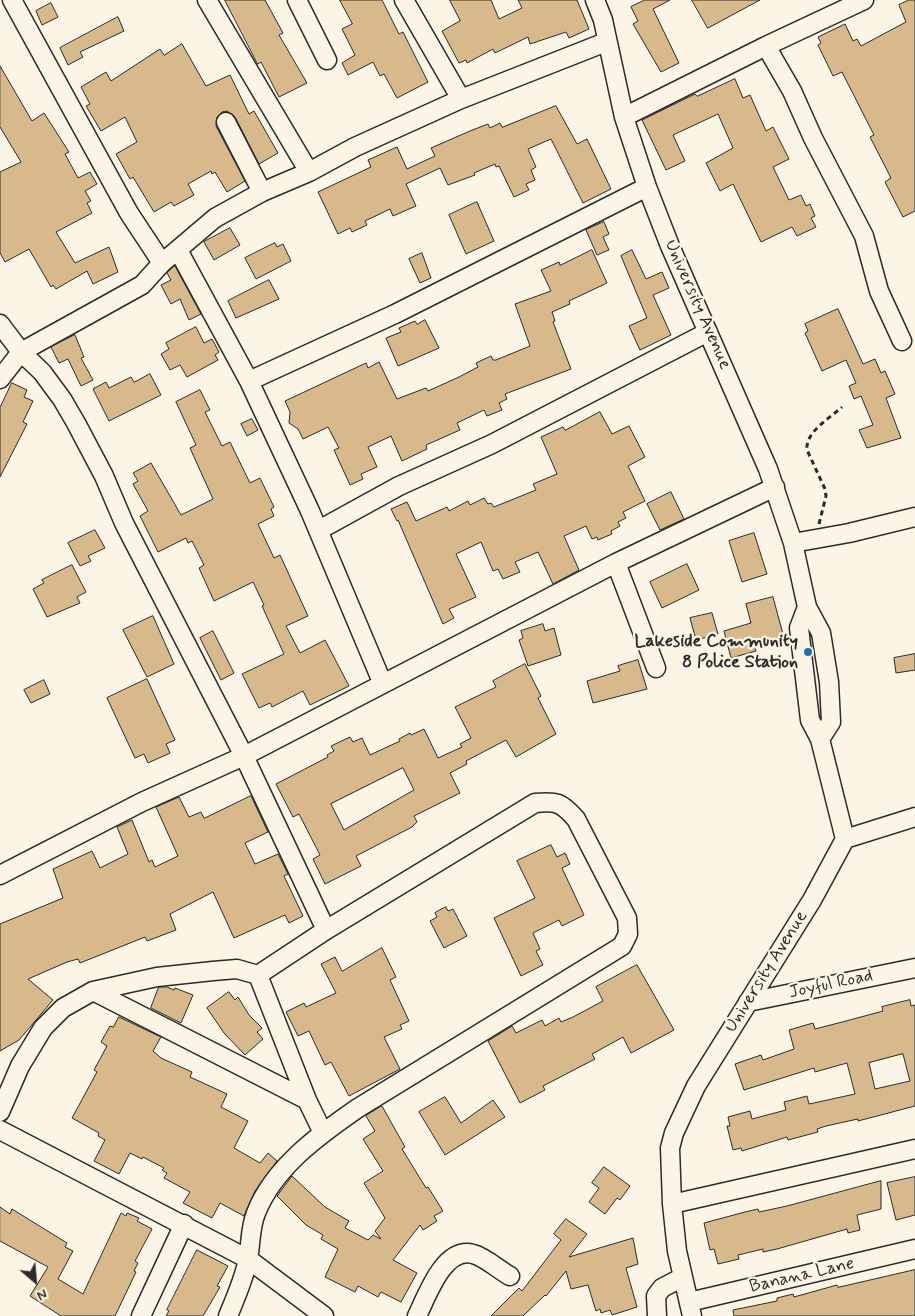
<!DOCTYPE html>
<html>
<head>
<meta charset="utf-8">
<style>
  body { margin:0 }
  #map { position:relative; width:915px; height:1316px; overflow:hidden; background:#fcf5e5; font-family:Mynerve,sans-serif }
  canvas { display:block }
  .north { position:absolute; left:10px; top:1256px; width:50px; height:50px; -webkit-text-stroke:4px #fcf5e5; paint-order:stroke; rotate:153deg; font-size:14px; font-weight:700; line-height:20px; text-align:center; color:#2b2b2b }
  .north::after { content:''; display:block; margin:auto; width:18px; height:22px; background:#2b2b2b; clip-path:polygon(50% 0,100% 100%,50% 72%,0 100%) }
</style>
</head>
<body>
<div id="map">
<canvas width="915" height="1316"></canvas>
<div class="north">N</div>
</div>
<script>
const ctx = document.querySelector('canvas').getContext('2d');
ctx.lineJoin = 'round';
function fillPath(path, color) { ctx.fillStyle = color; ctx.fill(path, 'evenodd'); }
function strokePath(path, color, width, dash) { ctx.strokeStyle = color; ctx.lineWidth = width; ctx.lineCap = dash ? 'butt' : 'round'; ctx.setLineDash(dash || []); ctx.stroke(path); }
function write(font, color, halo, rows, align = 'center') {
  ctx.font = font + ' Mynerve,sans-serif'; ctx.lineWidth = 4.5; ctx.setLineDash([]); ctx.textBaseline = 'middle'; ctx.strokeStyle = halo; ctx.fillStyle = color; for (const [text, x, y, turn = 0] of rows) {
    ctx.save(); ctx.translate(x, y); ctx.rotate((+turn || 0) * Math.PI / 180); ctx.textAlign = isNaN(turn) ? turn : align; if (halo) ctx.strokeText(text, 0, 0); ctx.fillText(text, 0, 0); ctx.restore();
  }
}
const building = new Path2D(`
  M225,0H265L283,33L279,35L307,83L279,97L261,62L258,64Z
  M340,0H382L399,34L403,32L428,82L397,98L384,74L380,76L373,62L348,75L342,63L355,55L342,29L352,24Z
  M450,0H491L499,19L522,8L518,0H577L589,29L569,38L566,32L530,44L528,37L495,53L493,49L467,63L466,60L459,63L442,31L460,21Z
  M645,0H670L653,9L679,63L661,72L633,24L638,21L631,7Z
  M692,0H760L708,28Z
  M909,0H915V211L903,217L885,182L891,178L870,137L874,135L842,72L833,76L818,45L821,43L818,37L845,24L853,41L857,39L861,46L906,22L899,5Z
  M51,3L58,17L42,25L36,11Z
  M118,17L124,31L80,52L83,57L68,65L60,48Z
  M182,44L206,86L230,75L249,114L254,111L278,153L259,164L235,117L227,111L222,112L217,117L216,126L245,181L227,192L215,172L212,174L211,171L188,184L194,195L174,206L171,202L154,212L133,177L130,179L116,154L137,142L125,117L101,131L86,106L90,104L81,87L106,72L111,81L160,49L164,55Z
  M0,66L32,121L44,113L69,152L65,154L78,178L90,172L97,184L85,191L91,201L87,203L92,213L56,232L75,263L109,247L118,272L93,284L87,271L56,289L53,285L51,287L29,249L5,262L0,253V172L21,162L0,127Z
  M735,79L743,98L750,95L766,131L773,127L789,159L773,167L789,200L801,195L806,206L810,204L815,216L811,218L816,227L797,236L792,227L761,242L733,184L720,191L706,163L733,148L718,114L673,135L685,161L666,170L642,120L695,94L697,96Z
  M556,106L577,144L587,139L611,189L583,203L551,139L528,149L536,167L531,170L535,180L526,184L529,190L514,197L499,166L496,167L495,164L474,173L475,175L448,185L440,168L406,184L416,206L393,216L390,209L365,221L367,225L352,232L350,228L338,234L318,192L371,167L368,160L397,147L407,169L435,156L431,148L470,131L488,124L490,128L500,123L502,127Z
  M477,202L494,241L466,254L449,215Z
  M604,222L609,234L603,237L609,250L597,255L586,230Z
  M230,228L240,245L214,260L204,242Z
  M275,243L277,247L283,244L291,261L256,279L245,258Z
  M592,250L607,283L569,301L570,304L552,312L555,321L553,322L571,369L505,394L507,399L499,403L502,410L487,416L484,410L457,423L460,430L426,445L427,449L402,461L391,436L368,447L377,467L361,474L363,479L350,485L334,450L339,448L328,427L303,439L298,429L289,423L290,412L285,401L366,363L368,368L379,362L397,399L426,388L428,391L459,377L478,367L476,363L491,356L493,360H496L530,346L515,304L551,291L541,270L559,262L560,265Z
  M632,250L646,279L662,272L669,288L653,295L671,335L640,350L629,326L647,318L621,256Z
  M422,253L431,278L420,283L409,259Z
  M175,266L201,314L189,320L180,299L171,304L161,285L171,280L167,273Z
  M269,280L279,299L236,318L228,301Z
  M838,309L863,364L875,359L881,373L885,371L895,394L886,398L901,438L867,448L859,430L873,425L861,396L854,399L849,386L856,383L846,360L822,371L805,333L808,331L805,324Z
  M425,320L439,348L398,366L386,338L401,332L399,328L415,321L417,324Z
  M196,327L204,343L212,339L219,352L215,355L218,360L187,377L180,365L170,370L161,354L169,349L166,343Z
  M75,335L84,357L81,358L93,380L81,386L68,359L59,363L51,347Z
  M150,374L161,395L109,421L93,389L106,382L109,388L131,377L134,382Z
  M12,383L27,390L24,397L33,401L23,422L27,424L0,477V408Z
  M200,390L210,410L205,412L222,446L230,442L250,483L260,478L274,507L271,509L274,516L258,524L274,558L280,555L308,616L286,626L300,653L325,640L349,686L310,705L303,691L272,707L270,703L259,708L242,674L284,654L262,606L264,605L253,582L214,601L199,568L204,565L192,541L188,543L186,538L158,552L140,516L148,511L133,484L138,481L133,473L151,463L181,515L213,499L190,448L196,445L176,402Z
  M600,412L612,434L629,426L645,457L628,466L645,501L623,512L626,518L618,522L620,526L611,531L612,534L598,540L597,537L592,539L586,526L564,536L579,570L553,584L538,552L515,562L520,572L503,579L498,569L493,571L481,542L456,554L476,597L449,609L454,618L443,624L398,520L397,521L391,509L407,502L416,521L447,507L449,511L468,501L470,505L484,498L488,504L491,503L494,507L536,490L533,484L557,474L541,437L563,427L565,430Z
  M252,419L258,430L247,436L241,424Z
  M671,492L684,519L660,530L647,504Z
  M95,530L105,548L88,556L91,561L80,566L68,543Z
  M754,533L767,574L742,582L729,541Z
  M687,564L699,590L662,608L650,582Z
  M72,565L86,592L77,597L80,603L47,617L33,589L44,583L42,580Z
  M773,597L784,638L754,645L756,651L731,658L724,631L751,623L746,604Z
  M712,613L718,634L696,640L690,618Z
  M153,616L174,664L147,677L123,630Z
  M543,624L545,631L554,628L561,655L528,666L519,640L523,638L521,631Z
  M213,631L234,673L221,680L200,638Z
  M915,654V670L896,673L894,658Z
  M638,660L647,689L593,703L587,681L620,671L618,666Z
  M525,664L541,696L538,698L556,734L516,757L506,740L466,761L467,764L450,773L460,793L414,816L417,822L412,827L356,856L361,866L325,884L313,859L320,855L299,814L293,817L276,784L328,757L327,755L334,751L331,746L350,737L353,742L362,738L370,755L400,741L399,739L410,733L411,735L424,729L438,758L462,747L460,744L471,738L455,707L496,687L493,681ZM403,768L414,790L344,830L331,804Z
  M147,679L175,740L166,744L170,753L148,763L144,754L135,758L107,698Z
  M44,680L50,694L31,703L24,690Z
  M251,796L268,832L245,843L255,864L278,854L288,874L284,876L303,916L289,923L285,915L234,938L213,892L170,914L176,930L147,941L145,937L80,963L78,959L67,962L28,979L53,1000L19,1040L0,1051V924L63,898L53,869L92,851L100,868L128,854L117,827L132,820L149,862L152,860L155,867L178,856L156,807L179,797L189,817L201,812L204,818Z
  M551,845L557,857L565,853L570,864L562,868L584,915L562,926L559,920L533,933L540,949L536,951L543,965L521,976L494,918L535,898L517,861Z
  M446,907L448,911L453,909L467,936L444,948L430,921L437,917L435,913Z
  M382,948L396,977L390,980L409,1021L400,1025L402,1029L384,1037L400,1069L349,1096L331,1062L325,1065L309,1031L298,1036L286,1012L304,1003L306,1007L336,993L321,964L335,957L342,971Z
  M637,965L674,1030L631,1053L623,1037L592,1054L595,1059L543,1086L545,1090L520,1103L488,1041L512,1026L516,1033L542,1020L545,1026L559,1018L561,1022L573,1017L603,1001L596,987Z
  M159,987H167L174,990L175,988L193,995L181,1023L151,1008Z
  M229,992L235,1000L238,997L249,1015L262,1028L257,1032L263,1039L245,1055L224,1033L207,1008Z
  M910,1000L911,1006L915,1005V1106L858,1121V1119L826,1126L817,1129L818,1132L788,1140L787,1137L742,1151L741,1148L733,1150L727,1126H730L728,1117L750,1111L752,1119L786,1110L784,1102L807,1096L809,1104L855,1094L847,1063L815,1072L814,1068L744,1090L735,1064L761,1055L763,1060L794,1049L789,1030L813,1023L815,1029L846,1021L883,1011L882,1007ZM903,1054L910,1081L875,1089L869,1063Z
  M119,1017L161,1037L153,1051L161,1058L192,1072L190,1077L227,1094L221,1107L248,1121L234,1148L260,1163L268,1153L277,1161L255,1191L244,1216L220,1203L212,1218L183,1203L190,1192L164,1178L167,1173L162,1170L164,1168L143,1157L142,1159L130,1153L119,1174L94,1161L105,1140L98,1136L99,1133L72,1118L97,1072L94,1070L107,1046L101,1042L110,1026L113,1027Z
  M445,1097L461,1123L493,1100L505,1117L445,1155L419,1112Z
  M382,1106L405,1147L402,1149L426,1188L428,1187L443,1211L434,1216L437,1221L423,1230L420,1225L393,1260L417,1273L401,1302L381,1292L378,1297L358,1286L355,1292L325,1277L338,1249L321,1239L323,1235L306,1225L277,1196L292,1176L325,1207L349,1221L345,1228L368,1240L373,1235L381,1239L375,1231L385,1218L364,1183L383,1171L363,1139L375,1131L366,1116Z
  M604,1167L630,1186L620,1200L617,1198L605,1214L589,1202L599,1188L592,1183Z
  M915,1177V1215L896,1220L887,1183Z
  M881,1181V1209L857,1215L860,1230L848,1233L847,1229L777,1249L763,1252V1249L738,1255L739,1259L718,1264L714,1249L710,1250L704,1223L745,1212L758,1209L759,1212L787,1206Z
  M0,1207L10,1214L12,1209L67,1243L65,1247L73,1251L58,1279L83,1294L121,1213L126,1216L127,1213L139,1218L137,1221L152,1229L135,1261L138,1263L134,1271L136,1272L115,1316H61L30,1296L48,1267L0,1241Z
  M566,1219L587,1234L569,1257L633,1238L638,1264L626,1268L637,1307L612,1315L610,1310L601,1313L600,1309L596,1311L588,1285L571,1289L566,1271L546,1296L545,1295L523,1316H491L519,1288L522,1291L561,1240L554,1234Z
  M197,1250L228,1266L217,1286L220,1287L203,1316H166L169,1311L167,1310Z
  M915,1270V1316H734L733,1310L777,1301V1298L793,1294L794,1297L837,1285L838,1287Z`);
const path = new Path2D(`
  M819,524L826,496L825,489L807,450C805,432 830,418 842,407`);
const minor = new Path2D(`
  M12,0L129,213L162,263
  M207,0L309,172
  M297,0L327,60
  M404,0L461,99
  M595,0L603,20L624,117L647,187L670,246L768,469L793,543L807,607L821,633L829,682L831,722L820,739
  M766,46L792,91L813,138L864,236L879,291L902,341
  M624,117L766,46L864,0
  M226,122L262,192
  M178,250L249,381L310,511L382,682
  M0,324L21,352L42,372L62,399L76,423L104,476L124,523L244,756L326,930
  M0,379L21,352L142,285L162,263L215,218L262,192L309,172L355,147L461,99L606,42
  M249,381L395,314L647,187
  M319,530L399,486L492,444L708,332
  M793,543L849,533L915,517
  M616,563L656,668
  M845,839L915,817
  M0,875L142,802L244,756L616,563L775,487
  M93,991L307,1100
  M748,1002L915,968
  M0,1112L20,1066L43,1028L63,1008L93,991L157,977L213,971L237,969L258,975L307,1100L323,1133
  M0,1130L248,1259L324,1316
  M672,1204L915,1149
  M689,1302L915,1249
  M141,1316L184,1224
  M228,1316C236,1297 244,1279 248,1259C251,1244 250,1227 256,1213C274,1167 319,1135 358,1108L622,946L628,934L627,918L576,819C561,802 557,801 535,803L326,930L258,975
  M417,1316C427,1296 444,1246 473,1254C485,1257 499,1270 510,1276
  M657,1316L656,1296L662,1288L683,1277
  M692,1316L677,1251L672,1204L670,1148L674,1133L696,1086L812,900L845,839L820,739L810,720L799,628L807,607`);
const markers = [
  [808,652,5,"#1f6fb2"]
];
const streetNames = [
  ["University Avenue",697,305,66],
  ["University Avenue",767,972,-58],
  ["Joyful Road",831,985,-12],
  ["Banana Lane",802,1276,-13]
];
const poiNames = [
  ["Lakeside Community",798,642],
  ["8 Police Station",798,663]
];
fillPath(building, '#d8b98b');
strokePath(building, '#2b2b2b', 1);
strokePath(minor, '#2b2b2b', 21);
strokePath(path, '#2b2b2b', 3, [5, 4]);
strokePath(minor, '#fcf5e5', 18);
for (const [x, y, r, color] of markers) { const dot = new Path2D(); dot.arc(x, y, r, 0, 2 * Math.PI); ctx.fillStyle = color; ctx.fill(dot); strokePath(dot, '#fcf5e5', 2); }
write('18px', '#2b2b2b', '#fcf5e5', streetNames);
write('bold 18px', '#2b2b2b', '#fcf5e5', poiNames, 'right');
</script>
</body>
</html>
